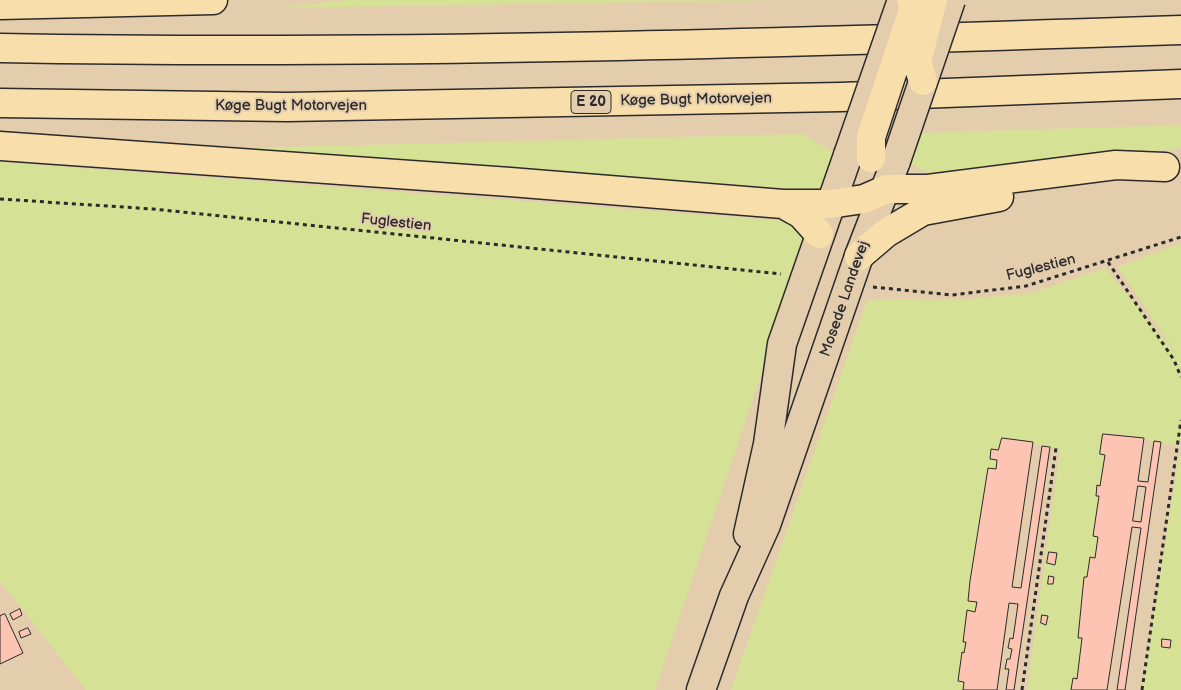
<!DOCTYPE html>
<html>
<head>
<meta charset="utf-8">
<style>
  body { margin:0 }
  canvas { display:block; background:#e3cdad }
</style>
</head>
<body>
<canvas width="1181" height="690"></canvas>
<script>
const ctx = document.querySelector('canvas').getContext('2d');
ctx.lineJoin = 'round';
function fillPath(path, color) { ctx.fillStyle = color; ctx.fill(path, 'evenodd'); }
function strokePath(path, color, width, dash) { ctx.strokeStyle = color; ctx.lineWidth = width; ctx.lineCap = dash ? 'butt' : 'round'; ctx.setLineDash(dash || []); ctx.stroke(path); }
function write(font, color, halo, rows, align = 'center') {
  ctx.font = font + ' "Balsamiq Sans",sans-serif'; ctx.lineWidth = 4; ctx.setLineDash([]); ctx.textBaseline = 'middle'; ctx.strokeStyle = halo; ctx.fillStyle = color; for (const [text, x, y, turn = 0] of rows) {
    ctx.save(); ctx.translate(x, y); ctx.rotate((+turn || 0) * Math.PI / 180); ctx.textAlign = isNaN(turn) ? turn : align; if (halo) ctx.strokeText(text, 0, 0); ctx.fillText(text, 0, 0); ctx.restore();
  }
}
const green = new Path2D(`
  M348,0H778L277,8Z
  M1181,125V148L935,175L907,163L918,133Z
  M803,134L834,153L819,193L205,149Z
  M0,162L812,223L655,690H86L0,581Z
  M1181,243V442L1172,445L1115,433L1077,690H1027L1060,449L1004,437L967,690H731L867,301L886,299L962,300L1032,293L1105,268L1178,356L1118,267Z
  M1181,443V690H1142V689Z`);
const building = new Path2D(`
  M1103,434L1144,438L1138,481L1148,482L1154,441L1161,442L1125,690H1117L1141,528L1132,527L1107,690H1071L1073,678L1077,679L1082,638H1078L1084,577H1087L1090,557L1095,558L1098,537L1093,536L1099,496H1096L1097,485L1100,486L1105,455L1100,454ZM1138,486L1146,487L1141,522L1133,521Z
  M1002,438L1033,442L1012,587L1021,588L1042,446L1050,447L1014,690H1006L1009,669H1005L1007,659H1010L1012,649L1008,648L1010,638L1013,639L1018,604L1009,603L997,690H963L964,682L958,681L962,652L964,653L966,642H963L967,610L975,612L977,602L968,601L970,581L988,468L996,469L997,460L990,459L991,449L998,450Z
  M1049,552L1057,553L1055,565L1047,563Z
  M1049,576L1054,577L1053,584H1048Z
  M20,609L22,615L13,620L10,614Z
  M5,614L23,653L0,664V616Z
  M1042,615L1048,616L1046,625L1041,623Z
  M28,628L31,634L21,638L19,632Z
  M1162,639L1171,640L1170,648L1162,647Z`);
const path = new Path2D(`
  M0,199L153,209L781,274
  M1108,262L1174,360L1181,377
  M873,287L952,295L1026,286L1181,237
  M1022,690L1056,448
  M1142,690L1181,420`);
const secondary = new Path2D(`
  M748,534L768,444L782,344L848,155
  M701,690L734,596L766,525L859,256L896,161`);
const motorway = new Path2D(`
  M0,5L213,0
  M0,48C394,55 788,43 1181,30
  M0,103L287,107L841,97L1181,84
  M0,146L510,182L783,204H830L864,199L887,189H928L1116,165L1165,167
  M783,204L801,214L819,234
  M859,256L886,233L923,211L999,197`);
const secondaryBridge = new Path2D(`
  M848,155L902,0
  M896,161L951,0`);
const motorwayBridge = new Path2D(`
  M923,81L917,62L933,0
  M871,158V137L914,7L911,0`);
const shields = [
  [591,102,40]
];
const shieldNames = [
  ["E 20",591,102]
];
const streetNames = [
  ["Køge Bugt Motorvejen",696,100,-1],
  ["Køge Bugt Motorvejen",291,106],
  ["Fuglestien",396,223,6],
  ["Fuglestien",1041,268,-14],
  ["Mosede Landevej",845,299,-71]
];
fillPath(green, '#d5e295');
fillPath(building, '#fdc4b4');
strokePath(building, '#2b2b2b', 1);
strokePath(secondary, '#2b2b2b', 31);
strokePath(motorway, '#2b2b2b', 31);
strokePath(path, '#2b2b2b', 3, [4, 4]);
strokePath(secondary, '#e3cdad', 28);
strokePath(motorway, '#f8deab', 28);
strokePath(secondaryBridge, '#2b2b2b', 31, []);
strokePath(motorwayBridge, '#2b2b2b', 31, []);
strokePath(secondaryBridge, '#e3cdad', 28);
strokePath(motorwayBridge, '#f8deab', 28);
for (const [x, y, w] of shields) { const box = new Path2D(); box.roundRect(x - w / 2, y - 11.5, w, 23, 4); ctx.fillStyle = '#e3cdad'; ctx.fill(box); strokePath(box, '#2b2b2b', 1); }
write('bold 14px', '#2b2b2b', null, shieldNames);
write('15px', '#2b2b2b', '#e3cdad', streetNames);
</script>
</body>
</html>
